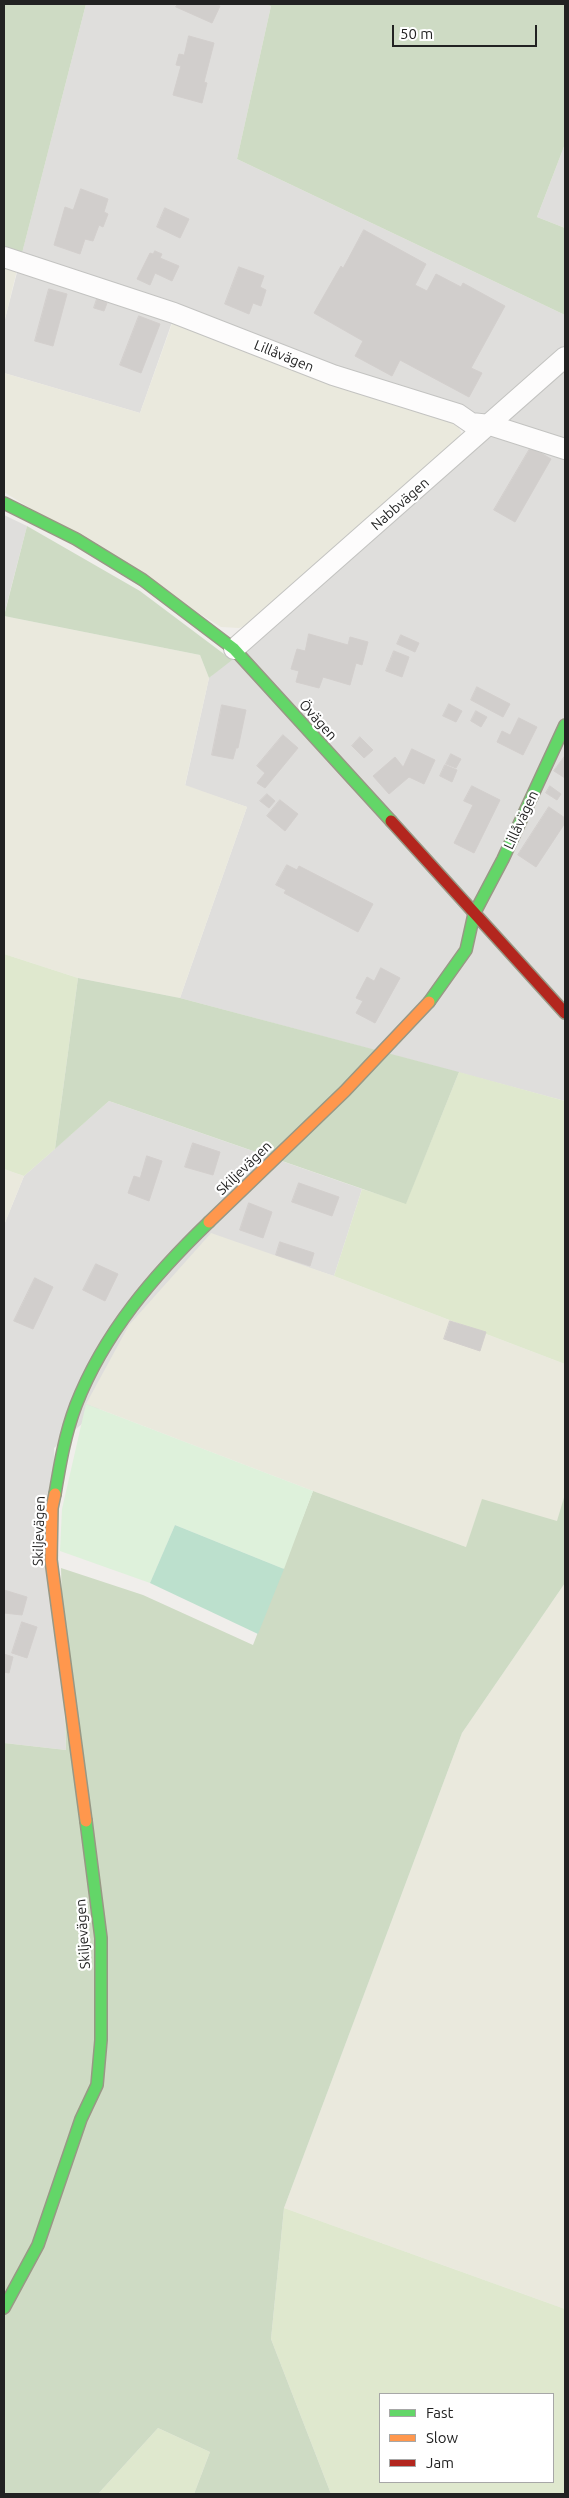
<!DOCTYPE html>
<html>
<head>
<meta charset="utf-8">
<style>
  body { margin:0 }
  #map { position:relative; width:569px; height:2498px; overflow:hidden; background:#f0eeeb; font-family:Ubuntu,sans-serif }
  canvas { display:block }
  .frame { position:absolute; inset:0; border:5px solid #222; pointer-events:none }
  .legend { position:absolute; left:379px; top:2393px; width:175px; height:90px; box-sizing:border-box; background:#fff; border:1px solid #a7a7a7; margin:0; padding:6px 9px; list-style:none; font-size:15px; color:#222 }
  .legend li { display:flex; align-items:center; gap:10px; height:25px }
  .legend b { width:25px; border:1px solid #a7a7a7 }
  .scale { position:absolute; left:392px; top:25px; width:145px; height:22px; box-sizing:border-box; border:2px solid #222; border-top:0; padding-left:6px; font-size:15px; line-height:18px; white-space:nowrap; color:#222; -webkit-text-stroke:4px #fff; paint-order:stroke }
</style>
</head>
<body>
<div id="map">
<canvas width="569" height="2498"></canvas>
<div class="frame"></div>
<ul class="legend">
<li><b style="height:6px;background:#63d668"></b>Fast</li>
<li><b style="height:6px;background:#ff974d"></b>Slow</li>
<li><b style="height:6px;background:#b3261e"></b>Jam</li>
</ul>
<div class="scale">50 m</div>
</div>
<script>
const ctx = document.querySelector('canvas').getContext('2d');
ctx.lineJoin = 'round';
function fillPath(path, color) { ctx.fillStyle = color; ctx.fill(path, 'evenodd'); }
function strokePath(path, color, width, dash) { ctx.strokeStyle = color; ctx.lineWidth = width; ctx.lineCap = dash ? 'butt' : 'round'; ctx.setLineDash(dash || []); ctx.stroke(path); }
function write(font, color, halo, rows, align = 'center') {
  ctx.font = font + ' Ubuntu,sans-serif'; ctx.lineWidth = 4.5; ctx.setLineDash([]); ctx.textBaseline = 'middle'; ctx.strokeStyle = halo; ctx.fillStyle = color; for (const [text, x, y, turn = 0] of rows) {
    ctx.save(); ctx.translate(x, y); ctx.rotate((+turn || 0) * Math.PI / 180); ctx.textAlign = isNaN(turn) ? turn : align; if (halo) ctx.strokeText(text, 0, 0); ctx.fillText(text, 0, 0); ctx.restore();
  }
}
const residential = new Path2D(`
  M86,4H263L271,6L237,159L565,315V1101L180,998L247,807L185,786L209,678L467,452L493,436L335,370L177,308L140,413L4,373V323Z
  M565,144V228L537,217Z
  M4,515L27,526L4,615Z
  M109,1101L362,1189L334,1276L275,1257L54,1448L66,1750L4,1743V1225L24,1176Z`);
const farmland = new Path2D(`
  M4,263L18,266L4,323Z
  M174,318L457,424L461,432L459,442L249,624L239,628L221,627L4,492V373L140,413Z
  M4,616L200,655L209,678L185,785L247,807L180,998L78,978L4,954Z
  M4,1169L24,1176L4,1225Z
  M211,1233L334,1276L565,1364V1494L558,1522L466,1547L313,1491L86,1404L129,1325Z
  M565,1583V2309L284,2208L462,1733Z`);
const grass = new Path2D(`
  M4,954L78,978L55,1149L24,1176L4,1169Z
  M459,1072L565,1101V1364L334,1276L362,1189L406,1203Z
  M284,2208L565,2309V2494H331L271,2339ZM380,2394H553V2482H380Z
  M158,2428L210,2452L194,2494H98Z`);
const forest = new Path2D(`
  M4,4H86L20,261L4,257Z
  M263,4H565V144L537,217L565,228V315L237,159L271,6Z
  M27,526L140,591L232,660L209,678L200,655L4,616Z
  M78,978L180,998L459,1072L406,1204L109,1101L55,1149Z
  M313,1491L466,1547L482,1499L557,1521L565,1494V1583L462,1733L284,2208L271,2339L331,2494H194L210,2452L158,2428L98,2494H4V1743L66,1750L61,1568L143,1595L253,1645Z`);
const park = new Path2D(`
  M86,1404L313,1491L284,1569L175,1525L150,1583L60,1551L62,1509Z`);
const pitch = new Path2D(`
  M175,1525L284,1569L258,1634L150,1583Z`);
const building = new Path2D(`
  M178,4H215L220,6L212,23L176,7Z
  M189,36L214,43L204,82L207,83L202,103L173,95L181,66L176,65L179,54L184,55Z
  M81,189L108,199L104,212L108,214L103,227L99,225L93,241L85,239L80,254L54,245L65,207L73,210Z
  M165,208L189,219L180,238L157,227Z
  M364,230L426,264L415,285L427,291L436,274L461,287L463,283L505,306L471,368L482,373L469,397L400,360L392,376L355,356L363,341L314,313L341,266L343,268Z
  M155,251L162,254L160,258L179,266L172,281L155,273L150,285L137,279L150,253L153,254Z
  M239,267L264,276L260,287L266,290L261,306L253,303L249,314L225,304Z
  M49,289L67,294L53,346L35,341Z
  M97,299L107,303L104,311L94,308Z
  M139,316L160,324L141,373L120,365Z
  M531,447L551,459L515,522L494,510Z
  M309,634L348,645L350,637L368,642L362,665L356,663L350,685L323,677L319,688L296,682L299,671L291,669L297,649L305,651Z
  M401,635L419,643L415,652L397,644Z
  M394,651L409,657L402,677L386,671Z
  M477,687L510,704L503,717L471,700Z
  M449,704L462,711L456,722L443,716Z
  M222,705L246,710L238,748H236L233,759L212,755Z
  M476,711L487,717L481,727L471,721Z
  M519,718L537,727L523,755L497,742L502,731L510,735Z
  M283,735L298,748L265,788L257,783L265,773L257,766Z
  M360,737L373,750L364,758L352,746Z
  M412,749L435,760L424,784L409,777L389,794L373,776L395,757L403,767Z
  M451,754L461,759L456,768L446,764Z
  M565,756V778L554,771Z
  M445,765L457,770L452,782L440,776Z
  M472,786L500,800L474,853L454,843L473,805L464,801Z
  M550,786L561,794L557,800L546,793Z
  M267,794L275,801L269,808L260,801Z
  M280,800L298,814L285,831L267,816Z
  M549,807L565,818V823L536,867L518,855Z
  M287,865L297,870L299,866L373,904L358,932L284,893L286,890L276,885Z
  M381,968L400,978L375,1023L356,1013L363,1001L356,998L367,977L374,981Z
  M193,1143L220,1152L213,1175L185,1167Z
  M147,1156L162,1161L149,1201L128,1193L134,1176L140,1178Z
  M299,1183L339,1197L332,1216L292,1202Z
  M249,1203L272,1212L263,1238L240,1230Z
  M280,1242L314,1253L310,1266L276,1255Z
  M96,1264L118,1274L105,1301L83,1290Z
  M35,1278L53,1287L33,1329L14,1321Z
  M450,1321L486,1332L480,1351L444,1339Z
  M4,1590L27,1597L22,1615L4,1613Z
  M22,1622L37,1627L27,1658L12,1653Z
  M4,1654L13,1657L9,1673L4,1672Z`);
const street = new Path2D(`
  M4,257L174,313L333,375L458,414L471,423L490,425L565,449
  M234,649L565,357`);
const fast = new Path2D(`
  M4,503L76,539L143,580L234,649L391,821
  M429,1002L466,950L474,914L503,859L565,725
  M55,1494C60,1464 65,1434 76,1405C104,1333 154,1275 209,1222
  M4,2308L38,2245L81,2119L97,2085L101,2040V1938L86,1821`);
const slow = new Path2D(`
  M209,1222L345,1091L429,1002
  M55,1494L52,1508L51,1560L86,1821`);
const jam = new Path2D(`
  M391,821L565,1013`);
const streetNames = [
  ["Lillåvägen",284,356,22],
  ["Nabbvägen",400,504,-41],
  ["Övägen",318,720,48],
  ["Lillåvägen",521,820,-65],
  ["Skiljevägen",244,1168,-44],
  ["Skiljevägen",39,1531,-88],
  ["Skiljevägen",83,1934,-94]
];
fillPath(residential, '#dfdedc');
fillPath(farmland, '#eae9dd');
fillPath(grass, '#dfe8ce');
fillPath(forest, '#cedbc4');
fillPath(park, '#def1db');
fillPath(pitch, '#bce0cd');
fillPath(building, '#d1cecc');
strokePath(building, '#d3cfcd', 1);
strokePath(street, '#c3c3c1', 22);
strokePath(fast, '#989885', 14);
strokePath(slow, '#989885', 14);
strokePath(jam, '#989885', 14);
strokePath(street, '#fdfcfc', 20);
strokePath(fast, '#63d668', 11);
strokePath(slow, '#ff974d', 11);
strokePath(jam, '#b3261e', 11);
write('14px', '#222', '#fff', streetNames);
</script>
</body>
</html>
